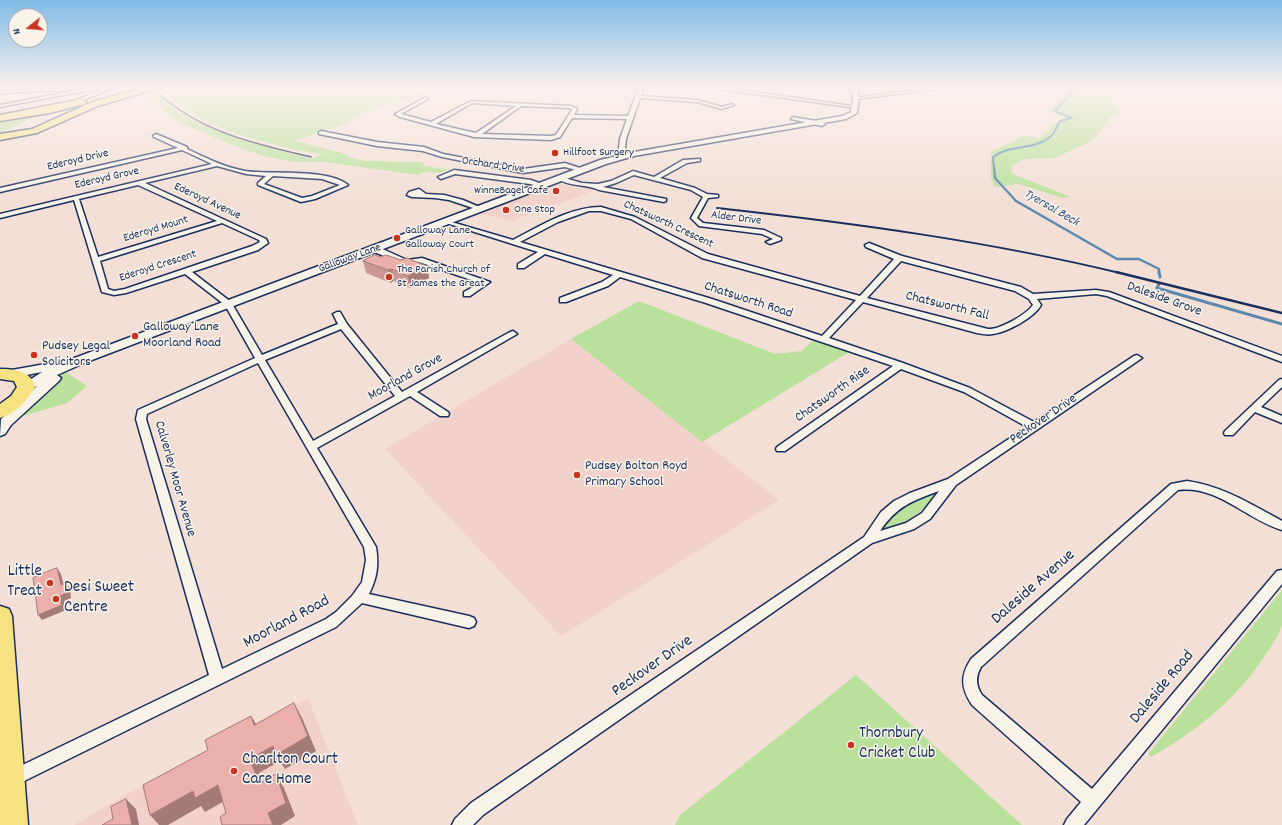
<!DOCTYPE html>
<html>
<head>
<meta charset="utf-8">
<style>
  body { margin:0 }
  #map { position:relative; width:1282px; height:825px; overflow:hidden; background:#f3dfd6; font-family:Dekko,sans-serif }
  canvas { display:block }
  .north { position:absolute; left:8px; top:8px; width:40px; height:40px; box-sizing:border-box; background:#f7f3e8; border:1px solid #9fa5b1; border-radius:50%; rotate:253deg; font-size:11px; font-weight:700; line-height:16px; text-align:center; color:#1b2f5e }
  .north::after { content:''; display:block; margin:auto; width:14px; height:18px; background:#c8321e; clip-path:polygon(50% 0,100% 100%,50% 72%,0 100%) }
</style>
</head>
<body>
<div id="map">
<canvas width="1282" height="825"></canvas>
<div class="north">N</div>
</div>
<script>
const ctx = document.querySelector('canvas').getContext('2d');
ctx.lineJoin = 'round';
function fillPath(path, color) { ctx.fillStyle = color; ctx.fill(path, 'evenodd'); }
function strokePath(path, color, width, dash) { ctx.strokeStyle = color; ctx.lineWidth = width; ctx.lineCap = dash ? 'butt' : 'round'; ctx.setLineDash(dash || []); ctx.stroke(path); }
function write(font, color, halo, rows, align = 'center') {
  ctx.font = font + ' Dekko,sans-serif'; ctx.lineWidth = 3; ctx.setLineDash([]); ctx.textBaseline = 'middle'; ctx.strokeStyle = halo; ctx.fillStyle = color; for (const [text, x, y, turn = 0] of rows) {
    ctx.save(); ctx.translate(x, y); ctx.rotate((+turn || 0) * Math.PI / 180); ctx.textAlign = isNaN(turn) ? turn : align; if (halo) ctx.strokeText(text, 0, 0); ctx.fillText(text, 0, 0); ctx.restore();
  }
}
const built = new Path2D(`
  M552,183L596,190L511,221L474,212Z
  M571,339L779,500L561,636L385,449Z
  M308,698L358,825H74L131,792Z`);
const green = new Path2D(`
  M168,87H408L430,93L412,99L387,104L347,120L352,121L295,141L346,154L350,158L365,161L423,162L424,166L544,183L542,184L448,170L439,173L423,172L418,175L325,162H293L264,156L237,147L178,122L143,93ZM164,90C191,122 249,139 289,148C300,151 312,152 322,154L312,159L296,155L221,132L190,119L177,111L156,92Z
  M1070,87H1114L1108,93L1121,114L1111,117L1092,141L1054,158L1024,159L1012,166L1011,173L1070,197L1063,198L1019,184L995,187L991,177V152L1024,136L1039,138L1063,117L1049,111L1054,104Z
  M41,114L0,133V120Z
  M639,301L775,354L802,351L816,337L854,349L702,442L571,339Z
  M64,371L87,386L67,403L6,421L47,383Z
  M940,491C921,514 908,522 881,532C897,505 911,501 940,491Z
  M1282,590C1282,600 1282,614 1282,624C1280,634 1272,645 1266,654C1237,699 1197,731 1151,757L1148,754Z
  M856,675L1022,825H675L680,815Z`);
const streamFar2 = new Path2D(`
  M994,168L993,157C1009,144 1033,151 1050,137C1054,134 1057,126 1060,121L1072,118L1055,111L1076,87`);
const streamFar1 = new Path2D(`
  M994,167L995,178L1016,201L1117,259H1139L1159,269V273`);
const stream = new Path2D(`
  M1159,272L1160,277
  M1159,284L1157,288L1282,324`);
const street = new Path2D(`
  M94,87H106L0,107V105Z
  M109,87H116L73,104L69,103Z
  M639,87H643L641,96L697,100L722,107L732,104L734,105L722,109L697,102L640,98L626,139L624,157L621,159L618,157L620,139L627,119L572,118L560,137L551,140L474,137L400,117L395,114L426,97L428,99L401,114L431,122L471,101L571,106L577,109L574,115L628,116ZM472,103L516,106L476,133L436,124ZM521,106L570,108L572,110L556,135L551,136L482,134Z
  M706,87H721L858,107L856,108Z
  M841,87L857,89L855,90Z
  M936,87H953L856,99L854,98Z
  M70,88L68,90L0,93V91Z
  M793,117L822,122L825,124L822,126L791,119Z
  M321,131L377,142L424,147L443,154L523,169L565,163L586,170L583,172L565,167L523,173L442,157L423,151L377,146L319,134V132Z
  M156,134L187,147V149C206,158 224,167 245,171C271,175 328,168 348,185L315,199L301,202L258,185V183L266,176L246,174L217,166L145,183L266,239L268,243L258,250L192,272L231,302L262,355L338,324L333,314L337,312H340L347,324L402,392L510,332L513,331L517,334L417,392L448,412L449,414L448,416H440L410,396L317,448L376,547C379,565 377,578 369,594L469,616L474,618L476,622L474,626L469,628L362,603L336,627L12,787L6,785L4,779L6,773L209,675L136,419L138,410L255,358L225,305L185,274L126,293L114,295L102,292L74,200L0,218V214L212,164L182,150L0,192V188L178,148L154,137L153,136ZM273,176L322,179L340,185L312,196L302,198L264,184ZM138,185L217,221L98,257L79,199ZM222,223L259,240L260,242L252,246L125,289L114,291L108,289L100,261ZM341,329L395,396L313,441L265,360ZM258,363L364,547L366,560L362,582L352,596L336,612L326,619L222,669L146,419L147,414Z
  M700,159V161L687,163L660,178L695,188L707,194L718,195V197L708,198L697,218L703,223L764,230L781,238V240L770,244L766,242L773,239L762,234L699,226L691,218L703,197L691,190L634,175L616,183L603,187L666,199V201L664,202L599,190C588,184 570,187 558,179L561,177L582,183L598,184L611,181L633,171L654,177L683,160Z
  M454,170L531,180L547,186L544,188L530,184L455,174L441,179L438,177Z
  M419,189L426,194L444,195L463,200L484,209L479,210L449,200L435,198L412,197L407,195L409,192Z
  M601,207L635,217L708,254L860,296L894,259L866,247L865,245L869,243L902,256L1021,287L1033,294L1096,290L1109,292L1282,356V362L1107,296L1096,294L1037,299L1041,305C1034,318 1007,332 993,334C988,335 982,334 977,333L863,302L829,338L903,363L970,388L1034,422L1134,356L1137,355L1142,358L956,485L930,519L914,529L872,543L483,815L473,825H452L455,819L471,803L864,537L881,512L894,501L910,493L948,479L1027,427L964,392L901,369L785,451H777L776,449L777,447L893,366L706,303L620,277L608,286L566,302H560V298L602,282L613,275L545,254L524,268H518V264L538,252L443,222L448,221L513,240C540,226 570,207 601,207ZM589,211H601L631,219L702,258L856,300L822,336L712,299L520,242L558,222ZM901,261L1015,291L1029,299L1033,305C1026,315 999,330 988,329L867,298ZM939,491L922,513L906,523L880,531C897,506 912,501 939,491Z
  M372,247H378L407,260L422,258L490,282L470,296H464V292L480,283L419,262L403,264L372,251Z
  M1282,379V387L1261,407L1282,416V423L1255,412L1233,435H1225L1224,433L1225,431L1279,380Z
  M1187,481C1222,486 1251,504 1282,521V530C1247,520 1218,485 1178,490L981,667C975,677 976,686 982,695L1092,789L1277,571L1282,570V584L1084,825H1064L1067,819L1081,802L972,705C961,688 960,676 971,659L1171,484Z`);
const secondary = new Path2D(`
  M851,87H857L859,98L857,113L846,119L634,156L606,164L84,363L57,375L61,378L59,381L11,425L5,434L0,436L1,419L37,386L26,391L21,390L19,387L42,372L11,378L6,377L4,374L6,371L51,363L56,365L600,160L634,152L842,116L851,112L853,98Z`);
const highway = new Path2D(`
  M147,87H162L98,106L37,133L0,140V134L32,129L92,102Z
  M82,99L86,102L85,104L50,113L0,121V115Z
  M0,369C14,369 32,371 35,387C26,401 17,413 0,418V404L11,396L17,387L14,381L0,379Z
  M0,606L9,609L12,616L28,825H0Z`);
const railFar2 = new Path2D(`
  M157,92C200,132 255,144 311,157`);
const railFar1 = new Path2D(`
  M717,208C853,223 987,241 1120,273`);
const rail = new Path2D(`
  M1116,272L1282,313`);
const wall = new Path2D(`
  M380,257L401,260L427,266L429,278L410,288L393,281L391,283L366,273L363,261Z`);
const shadedWall = new Path2D(`
  M427,266L429,278L410,288L408,276Z
  M391,269L393,281L391,283L388,270Z
  M57,568L61,574L65,590L61,585Z
  M66,583L70,588L71,598L64,601L66,610L42,620L38,615L60,596Z
  M294,703L302,718L316,751L285,769L280,761L259,773L268,798L259,784L250,759Z
  M251,716L260,730L254,725Z
  M276,774L284,788L295,816L281,825H273L268,813Z
  M218,785L228,799L205,812L201,806L168,825H159L150,815L193,791Z
  M126,799L136,809L139,825H132Z`);
const building = new Path2D(`
  M375,255L380,257L386,255L401,260L407,258L427,266L408,276L391,269L388,270L363,261Z
  M57,568L61,585L66,583L67,593L60,596L62,605L38,615L33,578Z
  M294,703L308,736L276,755L273,746L250,759L259,784L276,774L286,803L268,813L273,825H222L220,817L226,813L218,785L195,798L193,791L150,815L143,785L208,750L205,740L251,716L254,725Z
  M126,799L132,825H102L113,819L111,807Z`);
const markers = [
  [555,153,4,"#c8321e"],
  [556,191,4,"#c8321e"],
  [506,210,4,"#c8321e"],
  [397,238,4,"#c8321e"],
  [389,277,4,"#c8321e"],
  [135,336,4,"#c8321e"],
  [34,355,4,"#c8321e"],
  [577,475,4,"#c8321e"],
  [50,583,4,"#c8321e"],
  [56,599,4,"#c8321e"],
  [851,745,4,"#c8321e"],
  [234,771,4,"#c8321e"]
];
const farPoinames = [
  ["Hillfoot Surgery",563,153],
  ["WinneBagel Cafe",548,191,"right"],
  ["One Stop",514,210],
  ["Galloway Lane",405,231],
  ["Galloway Court",405,245],
  ["The Parish Church of",397,270],
  ["St James the Great",397,284]
];
const farStreetnames = [
  ["Ederoyd Drive",78,161,-13],
  ["Orchard Drive",493,166,8],
  ["Ederoyd Grove",107,179,-13],
  ["Ederoyd Avenue",207,202,25],
  ["Alder Drive",736,219,7],
  ["Chatsworth Crescent",668,225,25],
  ["Ederoyd Mount",156,230,-17],
  ["Galloway Lane",350,259,-20],
  ["Ederoyd Crescent",158,267,-18]
];
const farWaternames = [
  ["Tyersal Beck",1051,209,30]
];
const streetNames = [
  ["Daleside Grove",1164,300,20],
  ["Chatsworth Road",748,301,18],
  ["Chatsworth Fall",947,307,14],
  ["Moorland Grove",406,378,-29],
  ["Chatsworth Rise",833,395,-35],
  ["Peckover Drive",1044,420,-34],
  ["Calverley Moor Avenue",174,479,74]
];
const poiNames = [
  ["Galloway Lane",143,328],
  ["Moorland Road",143,344],
  ["Pudsey Legal",42,347],
  ["Solicitors",42,363],
  ["Pudsey Bolton Royd",585,467],
  ["Primary School",585,483]
];
const nearPoinames = [
  ["Little",42,573,"right"],
  ["Treat",42,593,"right"],
  ["Desi Sweet",64,589],
  ["Centre",64,609],
  ["Thornbury",859,735],
  ["Cricket Club",859,755],
  ["Charlton Court",242,761],
  ["Care Home",242,781]
];
const nearStreetnames = [
  ["Daleside Avenue",1034,588,-41],
  ["Moorland Road",287,623,-28],
  ["Peckover Drive",653,667,-35],
  ["Daleside Road",1163,688,-50]
];
fillPath(built, '#f1d1c9');
fillPath(green, '#b9e19c');
strokePath(streamFar2, '#5a89af', 2);
strokePath(streamFar1, '#5a89af', 2.5);
strokePath(stream, '#5a89af', 3);
strokePath(street, '#1b2f5e', 3);
strokePath(secondary, '#1b2f5e', 3);
strokePath(highway, '#1b2f5e', 3);
fillPath(street, '#f7f3e8');
fillPath(secondary, '#f7f3e8');
fillPath(highway, '#f7e281');
strokePath(railFar2, '#1b2f5e', 1.5);
strokePath(railFar1, '#1b2f5e', 2);
strokePath(rail, '#1b2f5e', 2.5);
fillPath(wall, '#ca9793');
fillPath(shadedWall, '#a47b78');
fillPath(building, '#ebb0ab');
strokePath(building, '#a47b78', 1);
const sky = ctx.createLinearGradient(0, 0, 0, 203);
sky.addColorStop(0, '#80bbe7');
sky.addColorStop(0.43, '#faf1ed');
sky.addColorStop(1, '#faf1ed00');
ctx.fillStyle = sky;
ctx.fillRect(0, 0, 1282, 203);
for (const [x, y, r, color] of markers) { const dot = new Path2D(); dot.arc(x, y, r, 0, 2 * Math.PI); ctx.fillStyle = color; ctx.fill(dot); strokePath(dot, '#f7f3e8', 1.5); }
write('12px', '#1b2f5e', '#f7f3e8', farPoinames, 'left');
write('12px', '#1b2f5e', '#f7f3e8', farStreetnames);
write('italic 13px', '#355480', '#f7f3e8', farWaternames);
write('14px', '#1b2f5e', '#f7f3e8', streetNames);
write('14px', '#1b2f5e', '#f7f3e8', poiNames, 'left');
write('17px', '#1b2f5e', '#f7f3e8', nearPoinames, 'left');
write('17px', '#1b2f5e', '#f7f3e8', nearStreetnames);
</script>
</body>
</html>
